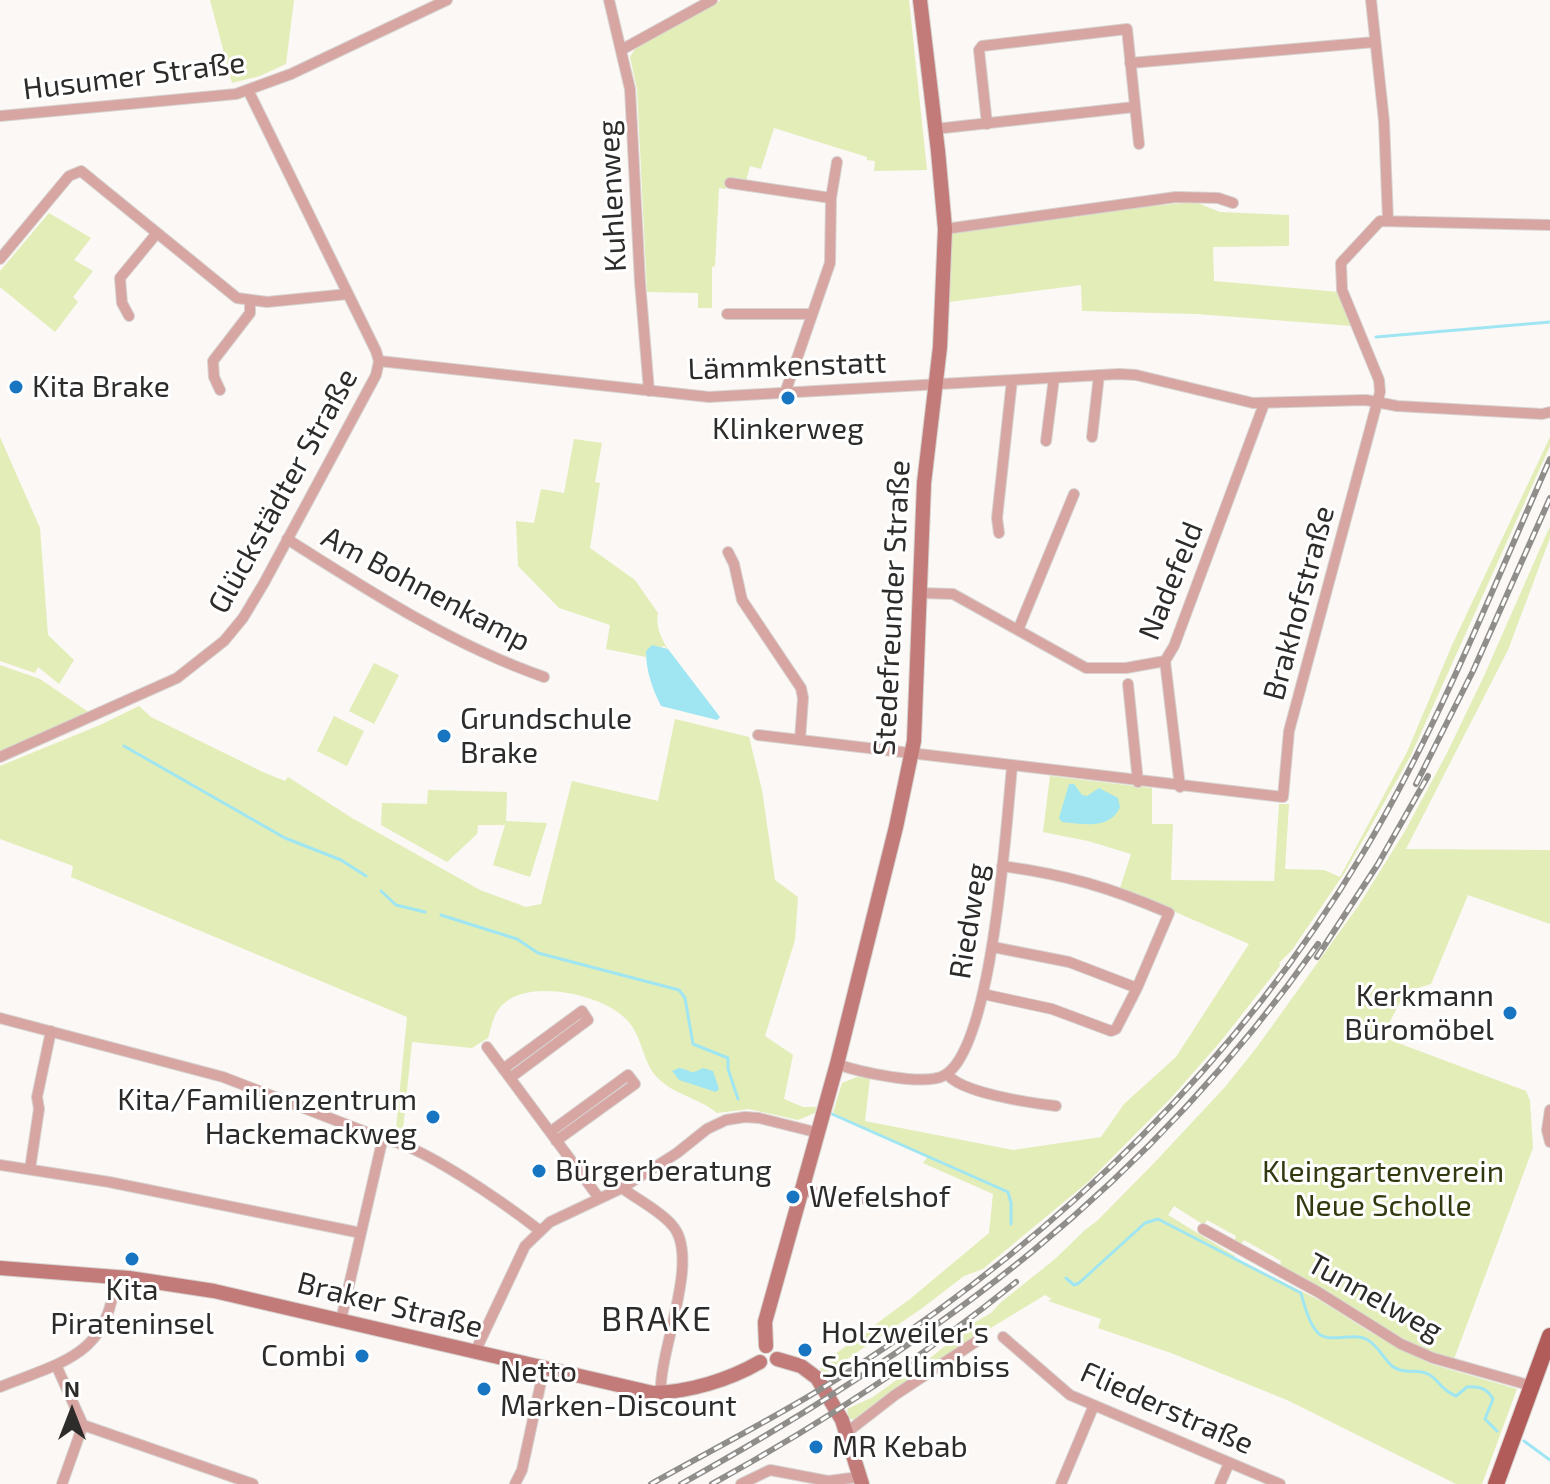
<!DOCTYPE html>
<html>
<head>
<meta charset="utf-8">
<style>
  body { margin:0 }
  #map { position:relative; width:1550px; height:1484px; overflow:hidden; background:#fbf8f5; font-family:"Exo 2",sans-serif }
  canvas { display:block }
  .north { position:absolute; left:32px; top:1372px; width:80px; height:80px; -webkit-text-stroke:6px #fff; paint-order:stroke; rotate:0deg; font-size:22px; font-weight:700; line-height:32px; text-align:center; color:#2d2c2a }
  .north::after { content:''; display:block; margin:auto; width:28px; height:36px; background:#2d2c2a; clip-path:polygon(50% 0,100% 100%,50% 72%,0 100%) }
</style>
</head>
<body>
<div id="map">
<canvas width="1550" height="1484"></canvas>
<div class="north">N</div>
</div>
<script>
const ctx = document.querySelector('canvas').getContext('2d');
ctx.lineJoin = 'round';
function fillPath(path, color) { ctx.fillStyle = color; ctx.fill(path, 'evenodd'); }
function strokePath(path, color, width, dash) { ctx.strokeStyle = color; ctx.lineWidth = width; ctx.lineCap = dash ? 'butt' : 'round'; ctx.setLineDash(dash || []); ctx.stroke(path); }
function write(font, color, halo, rows, align = 'center') {
  ctx.font = font + ' "Exo 2",sans-serif'; ctx.lineWidth = 6; ctx.setLineDash([]); ctx.textBaseline = 'middle'; ctx.strokeStyle = halo; ctx.fillStyle = color; for (const [text, x, y, turn = 0] of rows) {
    ctx.save(); ctx.translate(x, y); ctx.rotate((+turn || 0) * Math.PI / 180); ctx.textAlign = isNaN(turn) ? turn : align; if (halo) ctx.strokeText(text, 0, 0); ctx.fillText(text, 0, 0); ctx.restore();
  }
}
const green = new Path2D(`
  M210,0H294L286,64L260,76L232,83Z
  M721,0H909L927,170L874,171L875,161L867,160V157L774,128L761,169L750,166L746,181L728,178L726,189L719,188L715,266L712,267V308H698V293L647,292L637,89L630,57L637,46Z
  M1195,202L1220,212L1289,215V246L1213,247L1214,281L1339,292L1352,326L1197,314L1082,311L1081,285L949,302L952,234L955,232L1141,207Z
  M49,213L91,238L74,260L93,271L73,297L78,302L55,332L0,287V271Z
  M0,437L40,528L48,635L74,660L59,684L38,667L35,673L0,661Z
  M1550,437V446L1411,755L1345,872L1292,950L1279,963L1280,966L1221,1041L1171,1098L1088,1182L983,1269L964,1276L921,1309L825,1374L820,1369L827,1360L910,1299L989,1233L993,1194L923,1163L928,1156L833,1113L842,1083L857,1077L870,1078L865,1121L1013,1150L1101,1137L1124,1104L1176,1057L1249,944L1120,888L1131,854L1088,841L1043,832L1050,776L1152,788V824H1173L1171,880L1274,881L1279,804H1289L1285,869L1324,870L1340,877L1407,752L1453,643Z
  M574,439L602,443L595,482L600,483L590,548L635,580L658,613C655,625 661,639 668,649L664,646L646,651V657L606,649L610,625L559,608L518,566L516,521L534,523L541,489L564,493Z
  M1550,526V538L1508,650L1406,849L1550,850V924L1468,895L1431,984L1405,992L1382,1037L1526,1091L1530,1101L1533,1148L1454,1359C1407,1346 1370,1318 1329,1293C1313,1283 1296,1275 1280,1266L1281,1261L1244,1240L1240,1246L1234,1242L1236,1236L1207,1220L1204,1225L1174,1206L1168,1215L1235,1256L1234,1258L1321,1301L1370,1332L1431,1364L1517,1389L1482,1484H1456L1287,1400L1171,1353L1098,1328L1101,1319L1048,1301L1052,1299L1045,1295L984,1332L855,1420L849,1418L847,1409L873,1397L917,1365L929,1359L972,1324L991,1313L1000,1303L1055,1259L1085,1230L1097,1221L1155,1162L1225,1087L1257,1047L1359,905L1405,831L1446,755L1484,676Z
  M374,663L399,675L374,724L349,711Z
  M0,665L40,679L90,713L0,751Z
  M139,706L151,717L265,773L285,781L288,777L352,818L480,890L526,907L541,904L572,781L658,801L675,719L749,737L762,790L775,880L798,897L795,940L765,1036L793,1055L784,1099L803,1107H816L815,1113L798,1120L749,1109L717,1113C698,1097 672,1095 655,1075C642,1059 642,1036 627,1020C604,995 536,980 507,1001C493,1011 493,1023 488,1038L472,1048L412,1042L402,1139L391,1133L396,1129L407,1017L71,877L73,866L0,839V766L100,725Z
  M334,716L364,731L347,766L317,751Z
  M428,790L507,792L506,821L547,823L530,877L493,865L505,825H478L477,834L447,862L381,825L382,803L427,804Z`);
const water = new Path2D(`
  M652,645L668,649L720,717L717,720L661,706C652,688 646,671 646,651Z
  M1069,784H1074L1082,795L1087,796L1099,788L1118,798L1120,807C1110,830 1084,824 1062,822L1059,818Z
  M679,1068C693,1070 688,1076 703,1068L713,1071L719,1089L716,1092L679,1080L672,1071Z`);
const stream = new Path2D(`
  M1376,337L1550,322
  M124,746L285,838L341,860L366,876
  M381,891L396,905L425,912
  M441,915L517,939L538,953L679,990L685,998L693,1044L728,1058V1069L738,1099
  M832,1114L1008,1192L1011,1203V1224
  M1066,1278L1074,1285L1079,1283L1145,1223L1158,1219L1301,1293C1304,1305 1309,1324 1318,1333C1329,1344 1353,1332 1366,1339C1378,1345 1383,1358 1392,1366C1403,1375 1417,1368 1428,1374C1440,1380 1439,1389 1456,1396L1467,1387C1479,1386 1487,1388 1493,1399L1485,1419L1497,1431
  M1524,1441L1550,1460`);
const street = new Path2D(`
  M609,0L630,89L640,282L649,391
  M1371,0L1384,121L1388,220
  M621,50L712,0
  M1130,63L1375,42
  M0,116L236,94L291,74L447,0
  M987,124L979,50L982,46L1127,29L1139,144
  M935,129L1134,107
  M730,183L831,198
  M945,229L1176,197L1218,198L1233,203
  M0,259L69,176L81,171L237,298L267,302L348,294
  M727,314H812
  M129,316L122,303L120,278L157,233
  M379,361L709,397L1119,374L1136,375L1253,403L1366,400L1397,406L1542,414L1550,412
  M220,390L214,377L213,361L250,313V302
  M785,393L830,263L831,198L837,162
  M1092,437L1099,375
  M1046,441L1054,378
  M999,533L997,518L1012,380
  M287,539C369,591 452,645 544,677
  M728,552L734,564L742,600L801,688L803,698L800,740
  M920,593L953,594L1086,668H1126L1165,661L1174,646L1264,404
  M1018,630L1074,494
  M1165,661L1180,787
  M1128,684L1138,782
  M758,735L1283,797L1289,731L1380,392L1379,380L1342,290L1341,263L1380,221L1550,225
  M0,757L177,678L224,641L243,618L264,583L376,375L379,361L376,351L248,90
  M993,947L1069,962L1137,988
  M983,994L1052,1009L1111,1031L1116,1029L1137,988L1169,913C1109,887 1067,875 1002,866
  M0,1018L223,1077L379,1137L381,1146L341,1320
  M487,1047L599,1198
  M837,1064C859,1072 925,1087 945,1075C993,1046 1006,825 1012,767
  M503,1069L582,1011L588,1020L510,1078
  M947,1074C961,1093 1031,1103 1056,1106
  M1550,1110L1547,1130L1550,1142
  M550,1132L628,1075L635,1084L556,1141
  M381,1140C412,1137 512,1209 539,1230
  M0,1165L109,1182L361,1233
  M30,1169L39,1109L37,1097L51,1031
  M622,1188C638,1200 659,1210 672,1225C702,1258 658,1352 661,1393
  M802,1191L883,1201
  M1203,1229L1318,1292L1401,1344L1433,1358L1532,1386
  M1003,1337L1070,1395L1280,1484
  M475,1352L525,1246L550,1222L622,1188L677,1153L707,1129L726,1120L745,1117L759,1118L819,1133
  M56,1365L83,1425L62,1484
  M0,1387C62,1362 110,1355 115,1277
  M83,1425L253,1484
  M846,1433L895,1395L977,1341
  M515,1484L522,1470L544,1368
  M741,1484L770,1470L828,1481L859,1477
  M1061,1484L1094,1405
  M1220,1484L1229,1463`);
const secondary = new Path2D(`
  M0,1268L129,1278L214,1291L653,1393C689,1392 729,1380 760,1362
  M766,1346L765,1322L837,1064L896,827L914,741L924,483L940,347L945,229L938,151L920,0
  M777,1359L801,1366L817,1378L842,1420L862,1484`);
const primary = new Path2D(`
  M1496,1484L1550,1336`);
const rail = new Path2D(`
  M1416,784L1473,671L1550,498
  M1317,957L1378,864L1428,776
  M651,1484C721,1445 792,1409 859,1365C1061,1233 1239,1061 1363,853C1438,728 1491,592 1550,459
  M681,1484C939,1341 1146,1188 1318,944
  M712,1484C819,1425 921,1359 1016,1282`);
const markers = [
  [16,387,8,"#1775c1"],
  [788,398,8,"#1775c1"],
  [444,736,8,"#1775c1"],
  [1510,1013,8,"#1775c1"],
  [433,1117,8,"#1775c1"],
  [539,1171,8,"#1775c1"],
  [793,1197,8,"#1775c1"],
  [132,1259,8,"#1775c1"],
  [805,1350,8,"#1775c1"],
  [362,1356,8,"#1775c1"],
  [484,1389,8,"#1775c1"],
  [816,1447,8,"#1775c1"]
];
const streetNames = [
  ["Husumer Straße",134,76,-7],
  ["Kuhlenweg",612,196,-93],
  ["Lämmkenstatt",787,366,-2],
  ["Glückstädter Straße",283,491,-61],
  ["Nadefeld",1171,581,-68],
  ["Am Bohnenkamp",426,589,28],
  ["Brakhofstraße",1299,603,-75],
  ["Stedefreunder Straße",892,608,-87],
  ["Riedweg",969,921,-81],
  ["Tunnelweg",1375,1297,29],
  ["Braker Straße",390,1305,14],
  ["Fliederstraße",1167,1408,24]
];
const poiNames = [
  ["Kita Brake",32,387],
  ["Klinkerweg",788,429,"center"],
  ["Grundschule",460,719],
  ["Brake",460,753],
  ["Kerkmann",1494,996,"right"],
  ["Büromöbel",1494,1030,"right"],
  ["Kita/Familienzentrum",417,1100,"right"],
  ["Hackemackweg",417,1134,"right"],
  ["Bürgerberatung",555,1171],
  ["Wefelshof",809,1197],
  ["Kita",132,1290,"center"],
  ["Pirateninsel",132,1324,"center"],
  ["Holzweiler's",821,1333],
  ["Schnellimbiss",821,1367],
  ["Combi",346,1356,"right"],
  ["Netto",500,1372],
  ["Marken-Discount",500,1406],
  ["MR Kebab",832,1447]
];
const parkNames = [
  ["Kleingartenverein",1383,1172],
  ["Neue Scholle",1383,1206]
];
const quarterNames = [
  ["BRAKE",657,1320]
];
fillPath(green, '#e2edb8');
fillPath(water, '#9fe6f2');
strokePath(stream, '#9fe6f2', 3);
strokePath(street, '#d6d3d0', 12);
strokePath(secondary, '#d6d3d0', 16);
strokePath(primary, '#d6d3d0', 18);
strokePath(street, '#d7a5a2', 10);
strokePath(secondary, '#c27b78', 14);
strokePath(primary, '#b25c5a', 16);
strokePath(rail, '#908e8b', 6);
strokePath(rail, '#fff', 3, [9]);
for (const [x, y, r, color] of markers) { const dot = new Path2D(); dot.arc(x, y, r, 0, 2 * Math.PI); ctx.fillStyle = color; ctx.fill(dot); strokePath(dot, '#fff', 3); }
write('30px', '#2d2c2a', '#fff', streetNames);
write('30px', '#2d2c2a', '#fff', poiNames, 'left');
write('30px', '#33390f', '#fff', parkNames);
ctx.letterSpacing = '2px';
write('34px', '#2d2c2a', '#fff', quarterNames);
ctx.letterSpacing = '0px';
</script>
</body>
</html>
